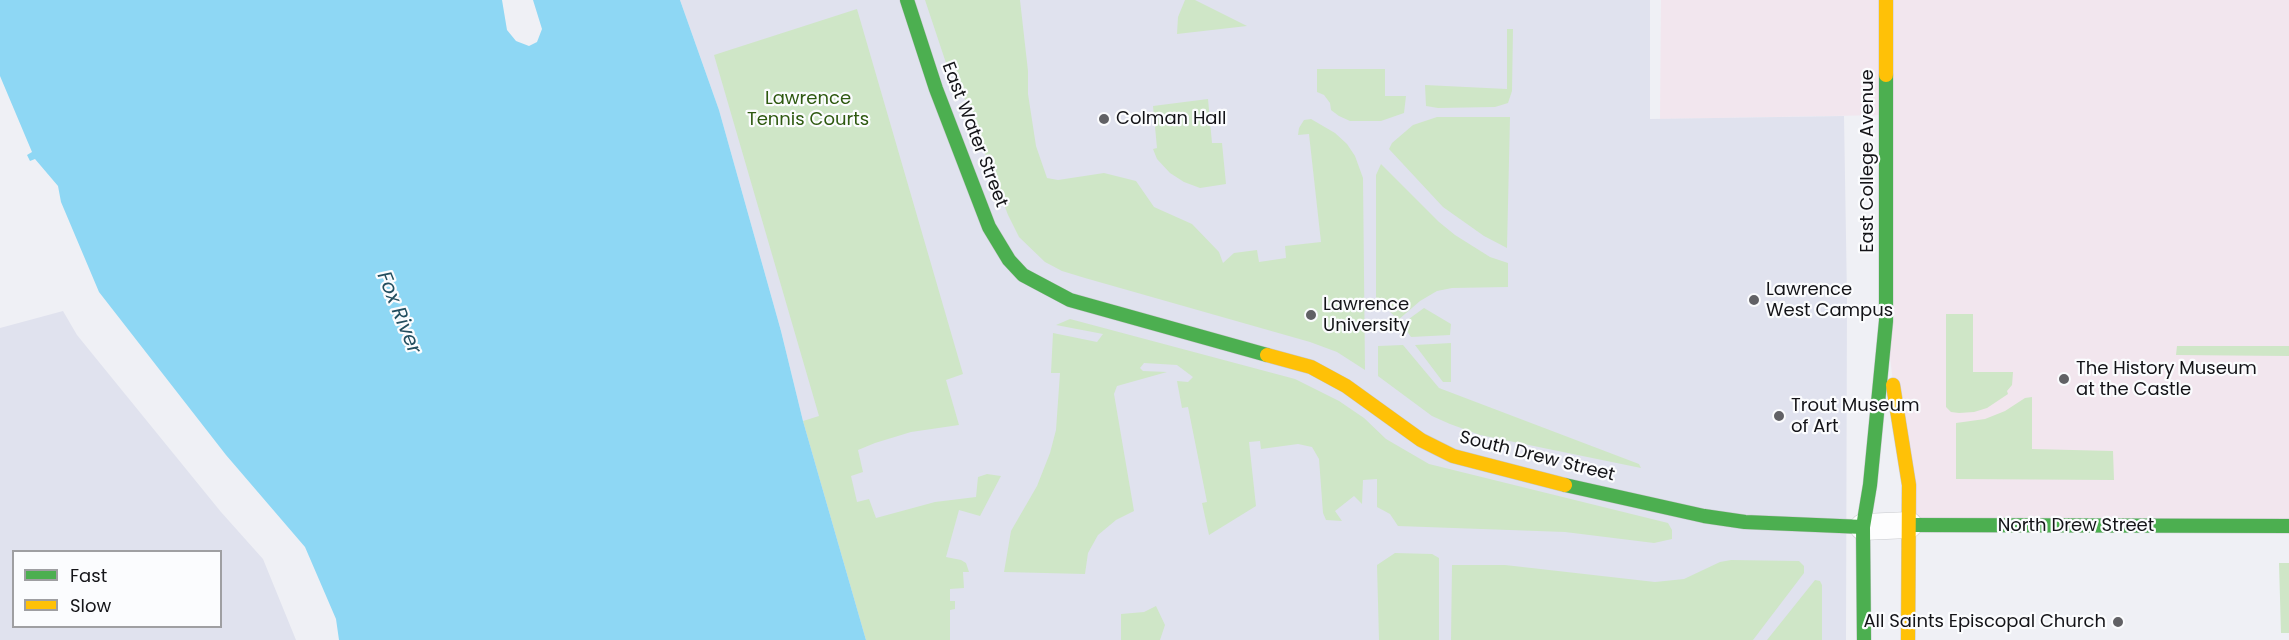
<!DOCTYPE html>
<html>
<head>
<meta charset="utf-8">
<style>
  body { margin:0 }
  #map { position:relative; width:2289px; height:640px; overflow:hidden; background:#eff0f5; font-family:Poppins,sans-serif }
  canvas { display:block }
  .legend { position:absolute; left:12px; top:550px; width:210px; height:78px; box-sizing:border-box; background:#fbfcfe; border:2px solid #9f9fa2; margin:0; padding:8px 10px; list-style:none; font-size:18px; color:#141418 }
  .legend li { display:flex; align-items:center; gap:12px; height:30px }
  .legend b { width:30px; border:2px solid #9f9fa2 }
</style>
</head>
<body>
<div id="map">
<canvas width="2289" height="640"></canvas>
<ul class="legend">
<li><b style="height:8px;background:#4caf50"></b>Fast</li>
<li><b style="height:8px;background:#ffc107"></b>Slow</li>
</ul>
</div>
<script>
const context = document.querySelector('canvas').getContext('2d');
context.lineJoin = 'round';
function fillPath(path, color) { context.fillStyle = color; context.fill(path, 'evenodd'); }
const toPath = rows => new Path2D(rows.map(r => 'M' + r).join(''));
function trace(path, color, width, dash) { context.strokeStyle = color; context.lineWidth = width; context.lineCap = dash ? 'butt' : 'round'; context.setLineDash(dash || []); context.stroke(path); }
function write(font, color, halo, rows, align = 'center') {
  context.font = font + ' Poppins,sans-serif'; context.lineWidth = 4.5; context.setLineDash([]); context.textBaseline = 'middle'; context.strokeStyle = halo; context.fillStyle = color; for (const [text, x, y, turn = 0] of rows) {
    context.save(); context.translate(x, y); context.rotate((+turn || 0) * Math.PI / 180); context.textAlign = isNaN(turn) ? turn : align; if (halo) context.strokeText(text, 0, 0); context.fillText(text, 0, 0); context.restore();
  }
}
fillPath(toPath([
  [1661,0,2289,0,2289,526,1909,525,1886,321,1886,115,1660,119]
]), '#f2e6ee');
fillPath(toPath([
  [680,0,1650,0,1650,119,1844,116,1847,298,1846,640,866,640,803,421,781,331,719,110],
  [63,311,77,335,221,512,263,559,296,640,0,640,0,328],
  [14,552,220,552,220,626,14,626]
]), '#e0e2ee');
fillPath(toPath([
  [925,0,1020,0,1028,71,1028,94,1036,146,1047,178,1058,180,1104,173,1136,181,1154,207,1192,224,1219,252,1223,263,1234,253,1257,250,1259,262,1286,258,1285,246,1321,242,1309,134,1298,135,1299,128,1304,120,1311,119,1335,133,1347,144,1355,156,1363,178,1365,370,1337,352,1310,342,1085,278,1062,271,1045,262,1019,237,1008,215,955,73,950,75],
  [1185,0,1195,0,1247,26,1177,34,1178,17],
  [857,9,963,374,946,380,959,425,911,432,875,443,858,450,863,472,851,476,857,502,869,499,876,518,935,502,976,497,978,477,987,474,1001,476,980,516,959,510,946,557,961,560,966,563,969,572,963,572,964,588,950,589,950,601,955,601,955,609,950,610,950,640,866,640,803,421,819,416,714,55],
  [1507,29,1513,29,1512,91,1508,103,1495,107,1438,108,1426,106,1425,85,1507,89],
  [1317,69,1385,69,1385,96,1406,96,1404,113,1381,121,1350,121,1339,116,1331,110,1330,103,1324,95,1317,92],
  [1208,99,1212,143,1222,143,1226,184,1200,188,1184,182,1170,173,1157,159,1153,149,1157,148,1153,106],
  [1437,117,1510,117,1507,248,1484,236,1443,207,1389,149,1392,143,1413,125],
  [1381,164,1439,222,1455,235,1490,257,1508,263,1508,287,1452,288,1437,291,1420,301,1398,320,1376,297,1376,175],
  [1424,308,1451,324,1450,335,1411,337,1402,324],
  [1946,314,1973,314,1973,372,2013,372,2012,385,2007,391,2008,394,1987,408,1974,412,1959,413,1951,412,1946,407],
  [1070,319,1295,379,1339,401,1364,418,1386,439,1429,464,1668,523,1672,530,1672,539,1654,543,1565,532,1398,526,1390,514,1377,507,1377,479,1363,480,1362,504,1354,496,1335,511,1342,521,1326,520,1323,513,1319,459,1312,447,1298,444,1261,449,1260,441,1249,442,1256,506,1209,535,1202,503,1207,502,1188,407,1182,408,1177,381,1188,382,1193,377,1177,365,1144,363,1140,368,1143,371,1167,372,1117,386,1114,394,1134,511,1116,520,1098,535,1088,553,1085,574,1004,572,1011,531,1037,486,1050,453,1056,430,1060,373,1051,373,1053,333,1097,342,1103,334,1056,325],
  [1451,343,1451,382,1443,382,1415,345],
  [1403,345,1439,388,1639,464,1641,468,1480,435,1450,424,1432,416,1378,376,1378,346],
  [2177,346,2289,346,2289,356,2176,355],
  [2032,397,2032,449,2113,451,2114,480,1956,479,1956,423,1985,419,2005,411,2025,398],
  [1395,553,1432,554,1439,558,1439,640,1379,640,1377,565],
  [1731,560,1799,561,1804,566,1804,573,1753,640,1451,640,1452,565,1505,565,1655,582,1684,579,1720,562],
  [2279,563,2289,563,2289,633,2281,633],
  [1815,580,1820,581,1822,585,1822,640,1767,640],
  [1156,606,1165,625,1160,640,1121,640,1121,614,1144,612]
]), '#cfe6c7');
fillPath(toPath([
  [0,0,502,0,507,30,516,41,529,46,537,42,542,29,533,0,680,0,719,110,781,331,803,421,866,640,339,640,336,619,305,547,226,455,99,292,61,202,58,186,35,159,30,161,27,155,32,152,0,76]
]), '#8ed7f4');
const street = toPath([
  [1863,527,1909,525]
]);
const fast = toPath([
  [907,0,936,89,989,227,1009,260,1023,275,1070,300,1267,355],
  [1565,485,1704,516,1745,522,1863,527],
  [1909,525,2289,526],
  [1864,640,1863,527,1870,485,1886,321,1886,75]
]);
const slow = toPath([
  [1886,0,1886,75],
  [1267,355,1311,367,1346,386,1421,440,1453,456,1565,485],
  [1893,385,1909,485,1908,640]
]);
trace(street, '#c8c9cd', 27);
trace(fast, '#c8c9cd', 15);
trace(slow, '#c8c9cd', 15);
trace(street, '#fdfdfe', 26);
trace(fast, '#4caf50', 14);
trace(slow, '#ffc107', 14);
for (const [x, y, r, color] of [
  [1104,119,6,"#616165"],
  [1754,300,6,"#616165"],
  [1311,315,6,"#616165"],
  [2064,379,6,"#616165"],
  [1779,416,6,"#616165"],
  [2118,622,6,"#616165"]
]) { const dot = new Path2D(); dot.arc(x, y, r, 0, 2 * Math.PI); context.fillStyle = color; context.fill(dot); trace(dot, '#fbfcfe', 2); }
write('18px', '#2e5910', '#fbfcfe', [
  ["Lawrence",808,99],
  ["Tennis Courts",808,120]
]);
write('18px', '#141418', '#fbfcfe', [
  ["Colman Hall",1116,119],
  ["Lawrence",1766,290],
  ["West Campus",1766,311],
  ["Lawrence",1323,305],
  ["University",1323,326],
  ["The History Museum",2076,369],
  ["at the Castle",2076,390],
  ["Trout Museum",1791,406],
  ["of Art",1791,427],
  ["All Saints Episcopal Church",2106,622,"right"]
], 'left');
write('18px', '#141418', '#fbfcfe', [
  ["East Water Street",974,135,69],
  ["East College Avenue",1868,161,-90],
  ["South Drew Street",1537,457,14],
  ["North Drew Street",2076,526]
]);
write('italic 20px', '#224e5f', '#fbfcfe', [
  ["Fox River",398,313,68]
]);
</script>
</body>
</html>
